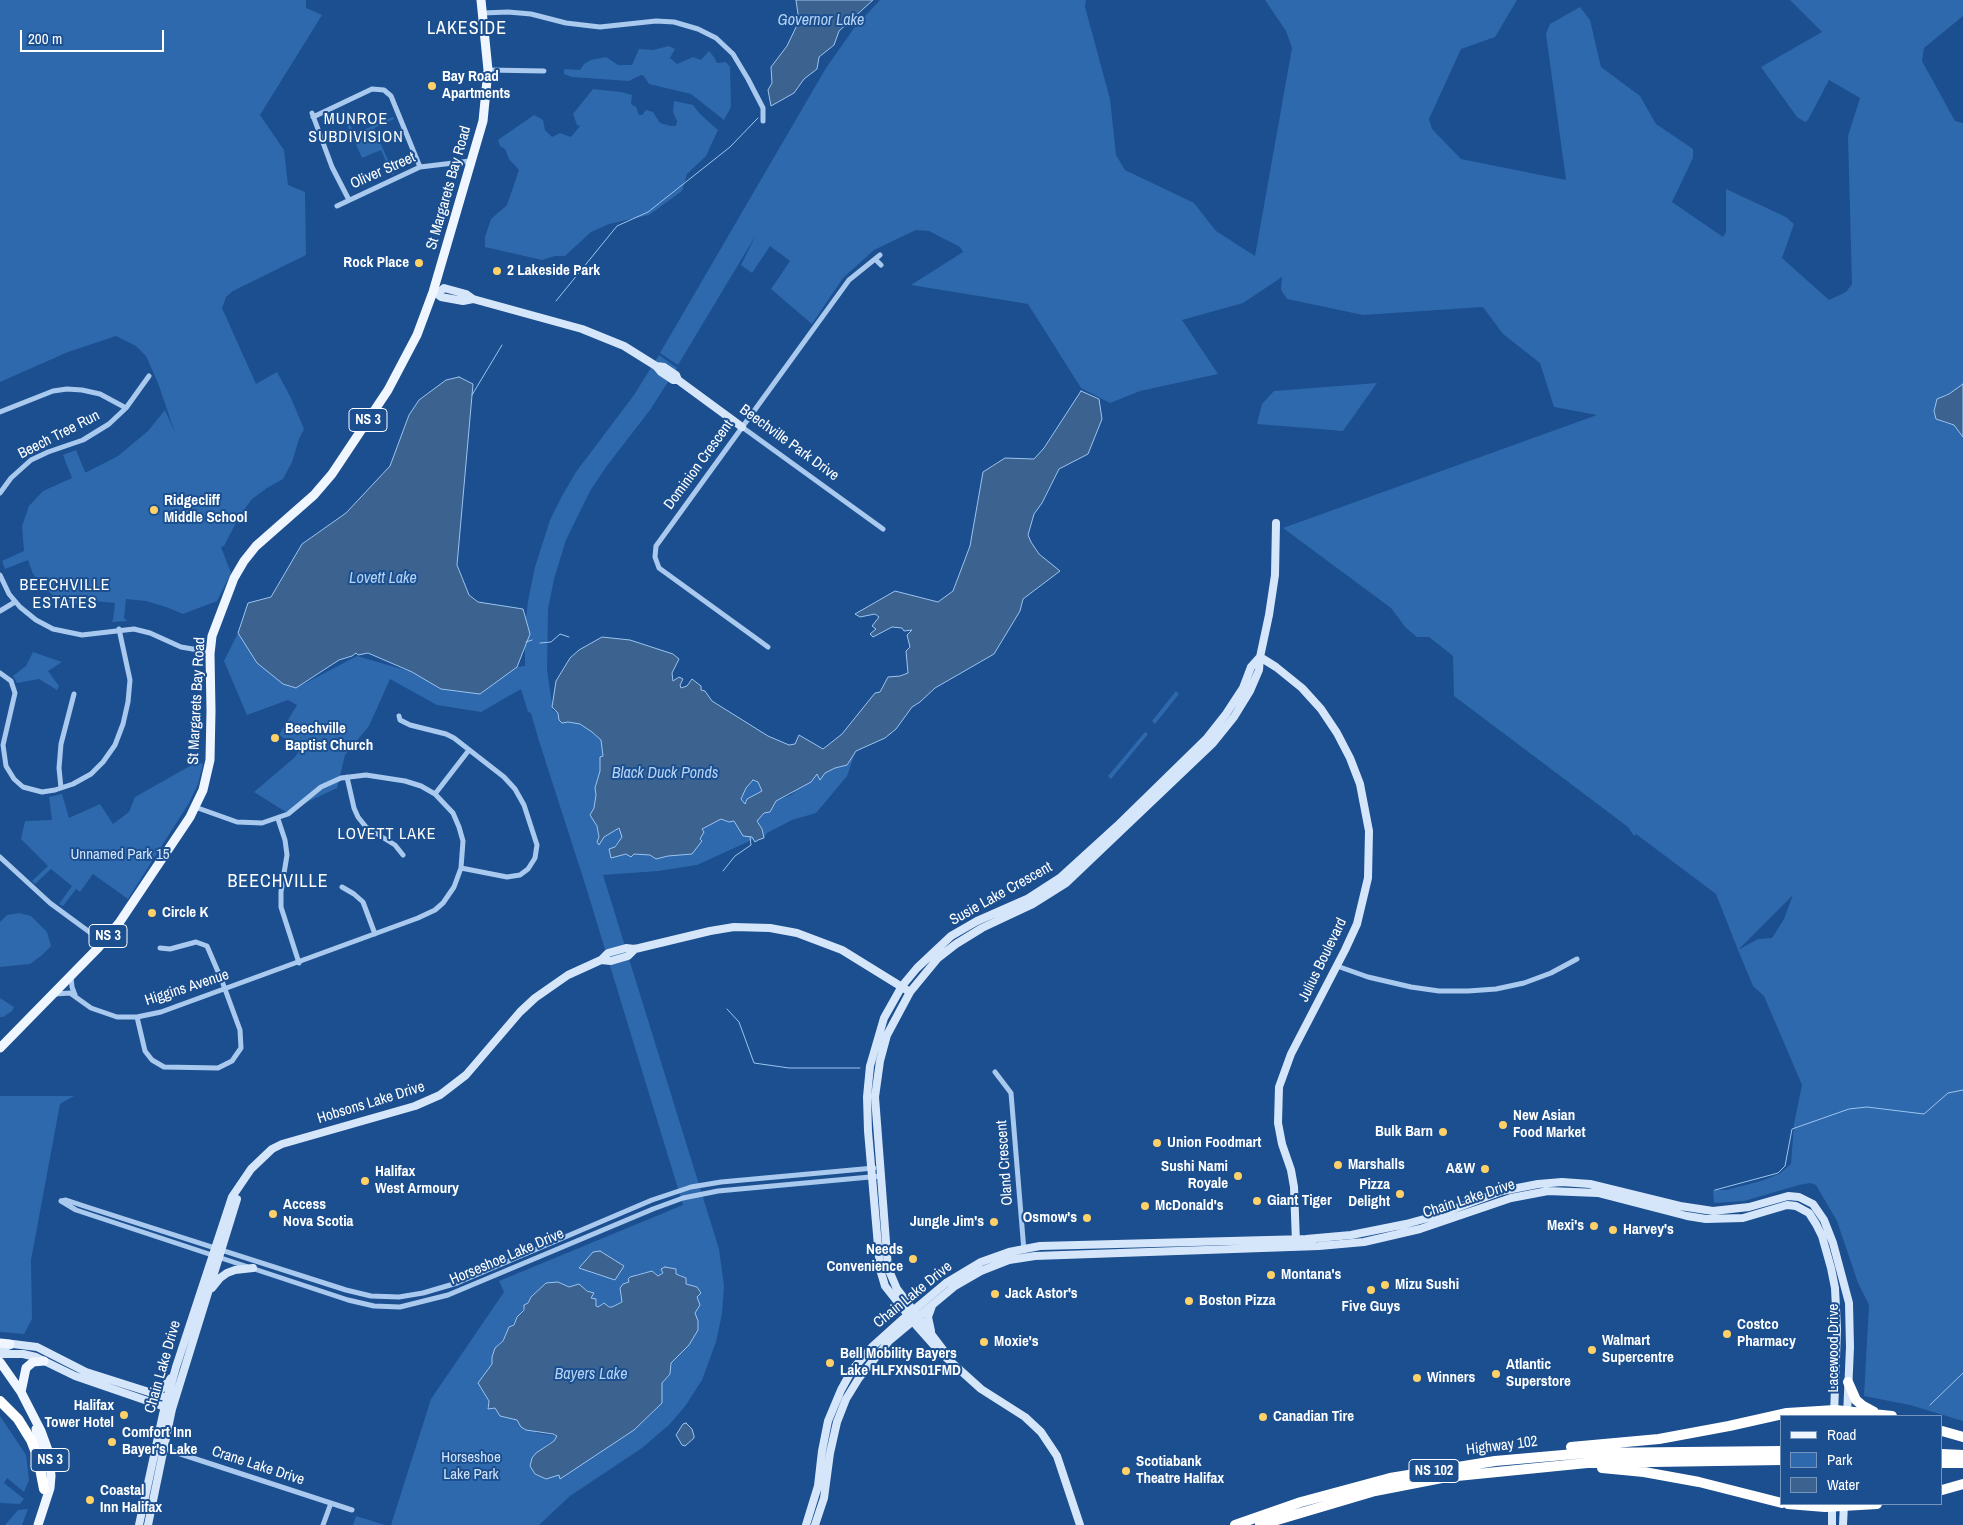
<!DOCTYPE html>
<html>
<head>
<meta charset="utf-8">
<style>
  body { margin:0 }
  #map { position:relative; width:1963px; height:1525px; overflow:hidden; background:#1b4f8f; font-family:"Archivo Narrow",sans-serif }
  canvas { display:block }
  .legend { position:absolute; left:1780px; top:1415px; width:162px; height:90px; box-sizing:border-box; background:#1b4f8f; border:1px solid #7695bc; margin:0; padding:6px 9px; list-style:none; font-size:15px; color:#fff }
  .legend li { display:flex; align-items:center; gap:10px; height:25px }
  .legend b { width:25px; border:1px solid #7695bc }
  .scale { position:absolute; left:20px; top:30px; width:144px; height:22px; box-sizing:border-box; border:2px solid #fff; border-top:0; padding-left:6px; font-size:15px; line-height:18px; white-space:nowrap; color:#fff; -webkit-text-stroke:4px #1b4f8f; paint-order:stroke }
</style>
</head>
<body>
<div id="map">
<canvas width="1963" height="1525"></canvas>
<ul class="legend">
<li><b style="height:6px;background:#f0f6ff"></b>Road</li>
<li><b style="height:14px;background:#2e69ad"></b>Park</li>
<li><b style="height:14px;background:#3c6290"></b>Water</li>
</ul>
<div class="scale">200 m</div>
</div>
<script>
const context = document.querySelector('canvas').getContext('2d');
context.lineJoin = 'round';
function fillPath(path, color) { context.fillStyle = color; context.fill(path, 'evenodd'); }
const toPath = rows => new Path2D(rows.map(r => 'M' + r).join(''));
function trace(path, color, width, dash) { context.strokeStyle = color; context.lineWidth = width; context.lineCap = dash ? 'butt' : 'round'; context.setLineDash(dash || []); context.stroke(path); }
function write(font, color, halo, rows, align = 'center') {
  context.font = font + ' "Archivo Narrow",sans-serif'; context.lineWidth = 4; context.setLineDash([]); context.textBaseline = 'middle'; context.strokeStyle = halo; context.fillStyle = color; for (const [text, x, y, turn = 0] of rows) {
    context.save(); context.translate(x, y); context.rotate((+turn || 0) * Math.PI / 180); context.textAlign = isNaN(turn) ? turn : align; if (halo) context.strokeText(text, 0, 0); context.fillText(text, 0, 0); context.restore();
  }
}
fillPath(toPath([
  [0,0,306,0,306,8,322,15,260,115,284,150,288,185,305,192,306,255,233,291,226,297,222,308,256,384,277,372,291,398,304,429,299,439,292,462,283,479,267,488,252,499,239,517,224,546,221,547,231,573,217,601,183,614,166,607,146,601,126,599,124,618,127,621,111,622,113,620,115,603,83,600,83,604,69,603,51,594,33,574,28,560,5,569,2,561,24,551,22,526,29,506,43,491,72,478,63,455,76,450,85,472,87,472,118,456,148,431,165,410,175,433,158,383,146,356,136,346,116,336,68,352,0,382],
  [880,0,1086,0,1085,7,1110,99,1116,155,1125,170,1194,203,1216,231,1255,256,1292,48,1286,31,1265,0,1517,0,1495,37,1461,49,1429,119,1432,129,1461,159,1566,180,1546,34,1550,24,1580,7,1590,20,1601,67,1640,96,1656,124,1693,149,1693,158,1672,202,1723,237,1726,232,1726,189,1786,217,1794,224,1782,258,1829,300,1846,292,1852,284,1848,136,1860,98,1829,80,1808,120,1805,122,1797,117,1761,67,1822,32,1790,0,1963,0,1963,16,1924,48,1922,61,1955,121,1963,123,1963,384,1949,394,1944,395,1934,411,1942,422,1954,425,1963,437,1963,1421,1910,1405,1864,1396,1869,1305,1858,1283,1837,1221,1816,1185,1810,1183,1799,1185,1744,1201,1714,1203,1713,1190,1726,1190,1761,1181,1779,1174,1791,1164,1794,1124,1802,1085,1764,996,1753,986,1738,950,1758,939,1772,938,1784,919,1793,895,1738,950,1716,894,1636,834,1634,836,1628,827,1454,696,1453,656,1429,637,1417,637,1406,628,1391,608,1283,528,1597,415,1554,407,1540,363,1503,334,1483,307,1363,315,1287,299,1281,290,1282,277,1243,303,1182,320,1218,374,1140,391,1110,403,1081,388,1028,304,911,285,963,252,960,247,929,231,916,230,874,250,843,278,812,324,771,289,790,261,770,246,752,273,741,265,756,235,678,365,660,353,826,68,854,28],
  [669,46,675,49,670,58,677,64,693,57,701,60,709,51,714,57,717,63,726,62,730,67,731,107,724,120,691,94,649,84,644,76,641,75,629,81,572,77,564,74,564,69,580,70,584,64,591,60,606,57,618,65,632,65,639,49,653,50],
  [593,89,621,92,632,95,631,104,636,107,639,115,642,115,646,110,653,112,660,123,671,126,676,126,677,121,673,112,674,101,693,105,700,114,718,130,706,156,687,174,682,191,649,215,609,224,591,232,565,256,555,256,542,260,485,247,485,237,491,219,507,205,519,170,509,159,505,149,500,146,498,140,534,115,543,120,545,130,552,137,560,133,571,137,580,126,577,125,573,114],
  [344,110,354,134,393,117,394,119,374,128,394,174,392,175,381,150,362,158,341,111],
  [659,355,677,368,650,410,606,467,590,491,566,540,554,579,548,609,547,670,553,711,555,711,567,722,580,724,592,732,601,740,603,756,600,758,600,771,595,788,596,795,594,808,590,815,597,826,599,837,604,837,619,828,622,837,614,847,631,857,634,854,650,855,657,859,668,856,692,854,700,839,702,829,721,819,729,822,734,821,738,827,754,839,697,865,658,871,603,875,719,1249,724,1286,722,1314,716,1342,702,1380,686,1405,670,1424,642,1448,570,1496,539,1525,391,1525,431,1399,504,1292,499,1281,683,1205,586,887,539,741,531,713,528,712,521,689,481,712,437,705,390,679,369,726,345,755,337,788,286,812,254,792,294,758,301,749,279,735,297,705,288,700,247,715,224,661,238,633,257,663,296,688,357,656,412,672,441,689,480,694,517,667,525,666,525,627,528,601,535,567,550,520,562,496,576,472,634,395],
  [661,1269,676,1269,676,1274,682,1275,686,1284,697,1287,701,1292,697,1297,700,1305,695,1313,698,1330,689,1345,671,1363,670,1373,662,1383,662,1403,634,1430,560,1478,559,1475,546,1479,536,1475,531,1464,533,1457,549,1443,556,1440,556,1436,537,1433,532,1430,526,1430,521,1427,517,1420,499,1414,495,1408,487,1408,489,1402,478,1383,492,1364,492,1357,496,1348,502,1341,531,1297,546,1283,558,1282,569,1287,577,1284,591,1292,591,1298,596,1306,598,1307,602,1303,612,1307,622,1301,621,1294,623,1284,629,1282,637,1274,648,1272,655,1273,658,1276,663,1272],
  [1377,383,1343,431,1257,424,1262,404,1274,391],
  [33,652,62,662,48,671,59,686,57,690,39,679,17,683,13,676,26,666],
  [1176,691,1179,694,1155,724,1152,721],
  [1145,732,1148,734,1111,779,1108,776],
  [855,753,847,776,816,813,792,820,767,833,764,838,762,829,757,820,764,813,770,812,776,801,791,795,817,773,820,779,825,773,835,768,847,765],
  [197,762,203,764,198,784,189,803,128,899,93,874,80,892,76,889,63,906,59,904,72,886,51,869,35,884,32,881,48,866,21,839,25,821,52,820,49,797,62,794,69,818,100,804,113,824,129,812,135,797],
  [753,780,758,781,762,791,747,799,746,804,741,799,746,788],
  [19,913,31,916,47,932,51,946,41,956,30,964,0,967,0,922,7,915],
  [0,998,14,1007,12,1011,3,1017,0,1017],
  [0,1096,74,1096,60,1104,31,1260,32,1319,24,1334,0,1332],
  [0,1416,26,1455,29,1480,24,1492,7,1478,4,1483,24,1499,20,1504,0,1503],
  [28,1509,22,1525,5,1525,18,1510],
  [356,1516,385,1525,353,1525]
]), '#2e69ad');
const water = toPath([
  [796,0,873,0,839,31,834,45,819,57,817,69,804,79,794,93,771,106,768,90,772,83,771,67,787,46,799,21,796,0],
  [459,377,473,384,457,565,469,595,478,602,523,609,530,634,517,667,480,694,441,689,412,672,368,653,358,655,356,653,352,656,339,660,296,688,283,684,257,663,238,633,248,603,271,597,302,544,346,513,390,466,409,415,419,400,446,380,459,377],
  [1963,384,1963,437,1954,425,1936,419,1934,411,1937,399,1949,394,1963,384],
  [1081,391,1099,399,1102,419,1088,454,1059,469,1042,503,1034,514,1028,535,1031,542,1039,554,1060,571,1023,599,1020,611,994,654,935,688,920,702,912,707,896,729,885,738,856,751,847,765,835,768,825,773,820,780,817,774,811,782,776,801,770,812,764,813,757,821,762,829,764,838,758,840,755,842,752,837,743,836,734,821,729,822,721,819,702,829,704,832,700,839,702,841,692,854,668,856,656,859,650,855,634,854,631,857,626,854,611,858,609,849,615,847,622,837,619,828,604,837,599,845,597,842,599,837,597,826,590,815,594,808,596,795,595,788,600,771,600,757,603,756,601,740,592,732,580,724,568,722,562,723,559,720,558,713,552,707,556,681,570,658,579,650,602,637,630,640,673,654,679,659,672,673,673,681,679,677,683,679,680,685,681,688,687,686,692,679,701,686,701,690,705,691,712,701,768,736,789,745,795,744,799,735,823,749,842,734,875,693,880,692,888,677,900,676,908,673,906,651,910,647,907,635,912,630,904,631,902,628,892,627,873,637,870,634,876,629,872,626,879,617,875,614,860,617,855,614,895,591,938,602,953,591,970,546,983,472,1005,458,1034,459,1044,448,1081,391],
  [753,780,758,782,762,791,747,799,745,804,741,799,746,788,753,780],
  [600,1251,624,1266,615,1280,579,1268,593,1252,600,1251],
  [665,1267,676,1269,676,1274,686,1278,686,1284,697,1287,701,1293,697,1297,700,1305,695,1313,698,1321,698,1330,689,1345,671,1363,670,1374,662,1383,662,1403,634,1430,560,1479,559,1475,546,1479,535,1474,530,1466,532,1458,536,1453,554,1441,557,1436,553,1434,526,1430,521,1427,517,1420,500,1416,495,1408,488,1409,489,1401,478,1383,492,1364,492,1357,495,1348,503,1341,509,1327,514,1325,517,1317,524,1310,524,1305,528,1303,531,1297,546,1283,558,1282,569,1287,579,1284,587,1291,594,1293,591,1298,596,1299,596,1306,598,1307,604,1303,609,1307,612,1307,622,1302,620,1288,623,1284,629,1282,628,1279,630,1277,652,1271,658,1276,663,1273,661,1269,665,1267],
  [686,1423,692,1429,694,1436,694,1438,685,1446,682,1445,676,1435,683,1424,686,1423]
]);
fillPath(water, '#3c6290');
trace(water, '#9cc4f0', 1);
trace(toPath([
  [556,301,617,226,648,212,730,147,758,118],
  [472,395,502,345],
  [526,642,532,640],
  [540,643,551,642,560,634,569,637],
  [723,871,735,856,751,845,750,837],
  [727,1009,739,1022,754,1063,789,1068,860,1068],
  [1715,1190,1778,1173,1785,1166,1792,1129,1849,1109,1867,1107,1924,1114,1948,1093,1963,1090],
  [1930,1405,1963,1373]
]), '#9cc4f0', 1);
trace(toPath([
  [483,13,508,12,531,14,566,23,600,27,656,21,674,22,698,29,716,38,733,54,748,79,763,108,763,121],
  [488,70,544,71],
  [312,113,332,167,349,200],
  [313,117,372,89,384,90,391,96,420,167],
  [337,206,420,167,470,161],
  [875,259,881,265],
  [0,412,53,391,67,389,82,390,100,394,126,408],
  [742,427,883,529],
  [0,493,11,478,31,460,48,452,83,440,109,424,126,408,149,376],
  [0,575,9,594,20,607,36,620,53,629,82,635,134,629,150,633,181,647,210,652],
  [0,611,15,602],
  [768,647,659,568,655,557,656,546,849,280,880,255],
  [0,673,11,681,15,693,3,745,6,766,14,779,23,787,42,792,55,790,73,784,91,774,103,762,115,745,123,724,128,702,130,680,119,629],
  [399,716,400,720,410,725,446,734,454,738,504,777,515,789,524,805,537,845,535,858,528,869,520,875,507,877,461,868],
  [347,777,354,808,358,817,366,827,395,845,403,855],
  [61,788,59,768,61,744,74,694],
  [435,794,469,750],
  [278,819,285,840,287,855,281,892,281,907,299,963],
  [0,857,50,903,103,942],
  [342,887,354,894,363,902,375,934],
  [1337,966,1368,977,1411,987,1439,991,1468,991,1496,989,1524,983,1551,973,1577,959],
  [71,977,72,987,75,995],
  [55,994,70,993,91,1008,117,1017,137,1017,161,1012,418,918,435,910,443,903,454,887,461,868,463,841,459,827,453,813,435,794,421,786,405,781,366,775,341,778,321,787,288,814,262,823,237,822,195,807],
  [137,1017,145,1051,152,1060,164,1067,218,1068,232,1061,241,1048,240,1030,222,981,207,946,196,942,170,949,160,948],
  [995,1072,1011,1093,1024,1251],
  [61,1201,76,1210,348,1300,374,1306,400,1307,448,1295,653,1209,683,1198,718,1191,881,1176],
  [61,1201,66,1200,87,1207,346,1290,371,1296,399,1297,423,1293,457,1283,652,1200,691,1187,721,1182,874,1168],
  [156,1446,352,1510],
  [323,1525,331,1503]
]), '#a9c9ee', 5);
trace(toPath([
  [435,292,441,297,463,301,473,299],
  [438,293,444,288,466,294,473,299,582,329,624,346,656,366,664,367,676,375,678,380,742,427],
  [656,366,661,372,673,380,678,380],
  [1260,657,1276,667,1302,688,1321,709,1337,733,1350,758,1360,784,1369,831,1368,878,1357,924,1345,950,1291,1054,1279,1087,1278,1123,1282,1144,1291,1170,1294,1187,1296,1243],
  [601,960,611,961,628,956,635,949],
  [212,1288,220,1278,227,1273,235,1270,253,1268],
  [931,1331,928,1317,932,1306],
  [0,1349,13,1344,37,1347,86,1372,171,1399],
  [0,1354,23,1354,36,1357,75,1376,168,1408],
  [947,1355,897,1289,888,1268,875,1097,880,1061,887,1035,910,992,938,958,956,944,982,928,1031,905,1066,883,1213,743,1234,717,1250,691,1259,670,1260,657,1269,615,1275,575,1276,523],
  [151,1392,163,1388,171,1378],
  [139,1525,163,1414,176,1367,232,1197,251,1169,272,1149,282,1144,415,1106,440,1095,466,1075,520,1012,535,998,568,975,601,960,608,953,626,948,635,949,710,931,734,927,770,928,797,933,842,950,910,992],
  [148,1525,172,1409,237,1199],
  [806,1525,818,1486,822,1451,828,1421,841,1390,852,1370,873,1346,903,1319,946,1283,981,1262,1009,1252,1040,1246,1306,1239,1351,1235,1406,1224,1435,1216,1502,1191,1538,1184,1562,1182,1590,1184,1680,1206,1713,1211,1749,1207,1788,1196,1799,1197,1813,1204,1824,1220,1833,1243,1849,1303,1850,1347,1847,1416],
  [815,1525,824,1498,830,1453,837,1422,846,1399,859,1378,889,1341,955,1286,981,1271,1009,1260,1035,1256,1319,1246,1364,1242,1420,1229,1511,1198,1548,1191,1598,1193,1687,1216,1706,1219,1743,1218,1787,1205,1796,1206,1809,1213,1816,1224,1822,1236,1831,1268,1835,1288,1837,1329,1834,1416],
  [1080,1525,1057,1456,1041,1432,1025,1417,981,1389,940,1352,916,1325,885,1286,880,1269,868,1131,867,1097,870,1066,884,1018,902,986,917,968,951,936,977,921,1027,899,1061,877,1117,826,1207,738,1226,714,1243,688,1251,667,1260,657],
  [1832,1525,1832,1504],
  [1843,1525,1844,1504]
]), '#d6e6fa', 8);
trace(toPath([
  [0,1048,98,948,119,923,190,817,203,790,210,760,211,711,210,654,212,636,234,578,244,561,256,546,314,495,332,474,388,390,417,335,433,292,483,121,488,70,481,0],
  [0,1343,10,1344],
  [0,1362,21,1392,41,1431,49,1453,51,1476,50,1488,38,1525],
  [21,1392,26,1368,33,1362,44,1361],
  [36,1429,42,1460]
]), '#f0f6ff', 9);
trace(toPath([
  [1848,1382,1856,1400,1863,1406,1874,1412],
  [0,1401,18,1419,31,1440,38,1458,44,1489],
  [1942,1431,1963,1437],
  [1571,1447,1659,1439,1729,1426,1787,1413,1835,1410,1892,1416],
  [1942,1454,1963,1455],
  [1942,1463,1963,1463],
  [1602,1468,1644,1472,1699,1482,1782,1503],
  [1942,1490,1963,1484],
  [1788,1504,1825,1507,1877,1504],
  [1235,1525,1301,1502,1390,1478,1495,1461,1586,1453,1782,1451],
  [1260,1525,1375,1491,1447,1477,1587,1463,1782,1460]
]), '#fff', 10);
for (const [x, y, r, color] of [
  [432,86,5,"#ffd166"],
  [419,263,5,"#ffd166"],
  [497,271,5,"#ffd166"],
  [154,510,5,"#ffd166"],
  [275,738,5,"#ffd166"],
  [152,913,5,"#ffd166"],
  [1503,1125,5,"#ffd166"],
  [1443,1132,5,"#ffd166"],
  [1157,1143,5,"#ffd166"],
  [1338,1165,5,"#ffd166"],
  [1485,1169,5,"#ffd166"],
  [1238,1176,5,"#ffd166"],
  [365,1181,5,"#ffd166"],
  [1400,1194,5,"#ffd166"],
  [1257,1201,5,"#ffd166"],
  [1145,1206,5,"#ffd166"],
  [273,1214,5,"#ffd166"],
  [1087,1218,5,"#ffd166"],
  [994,1222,5,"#ffd166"],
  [1594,1226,5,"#ffd166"],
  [1613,1230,5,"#ffd166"],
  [913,1259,5,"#ffd166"],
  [1271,1275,5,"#ffd166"],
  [1385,1285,5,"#ffd166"],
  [1371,1290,5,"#ffd166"],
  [995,1294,5,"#ffd166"],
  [1189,1301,5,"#ffd166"],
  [1727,1334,5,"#ffd166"],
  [984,1342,5,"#ffd166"],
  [1592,1350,5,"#ffd166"],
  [830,1363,5,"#ffd166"],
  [1496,1374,5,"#ffd166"],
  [1417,1378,5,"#ffd166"],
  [124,1415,5,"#ffd166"],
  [1263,1417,5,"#ffd166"],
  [112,1442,5,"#ffd166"],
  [1126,1471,5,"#ffd166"],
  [90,1500,5,"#ffd166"]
]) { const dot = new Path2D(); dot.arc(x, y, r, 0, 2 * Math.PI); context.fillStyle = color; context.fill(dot); trace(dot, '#1b4f8f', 2); }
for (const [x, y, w] of [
  [368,420,38],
  [108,936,38],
  [50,1460,38],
  [1434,1471,50]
]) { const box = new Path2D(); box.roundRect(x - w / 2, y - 11.5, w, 23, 4); context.fillStyle = '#1b4f8f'; context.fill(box); trace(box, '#fff', 1); }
write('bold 14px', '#fff', null, [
  ["NS 3",368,420],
  ["NS 3",108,936],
  ["NS 3",50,1460],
  ["NS 102",1434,1471]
]);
write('bold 15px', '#fff', '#1b4f8f', [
  ["Bay Road",442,77],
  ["Apartments",442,94],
  ["Rock Place",409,263,"right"],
  ["2 Lakeside Park",507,271],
  ["Ridgecliff",164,501],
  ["Middle School",164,518],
  ["Beechville",285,729],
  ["Baptist Church",285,746],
  ["Circle K",162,913],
  ["New Asian",1513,1116],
  ["Food Market",1513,1133],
  ["Bulk Barn",1433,1132,"right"],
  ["Union Foodmart",1167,1143],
  ["Marshalls",1348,1165],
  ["Sushi Nami",1228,1167,"right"],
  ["Royale",1228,1184,"right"],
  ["A&W",1475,1169,"right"],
  ["Halifax",375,1172],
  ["West Armoury",375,1189],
  ["Pizza",1390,1185,"right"],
  ["Delight",1390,1202,"right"],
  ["Giant Tiger",1267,1201],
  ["Access",283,1205],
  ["Nova Scotia",283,1222],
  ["McDonald's",1155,1206],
  ["Osmow's",1077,1218,"right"],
  ["Jungle Jim's",984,1222,"right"],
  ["Mexi's",1584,1226,"right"],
  ["Harvey's",1623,1230],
  ["Needs",903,1250,"right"],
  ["Convenience",903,1267,"right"],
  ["Montana's",1281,1275],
  ["Mizu Sushi",1395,1285],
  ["Jack Astor's",1005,1294],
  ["Boston Pizza",1199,1301],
  ["Five Guys",1371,1307,"center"],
  ["Costco",1737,1325],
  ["Pharmacy",1737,1342],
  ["Walmart",1602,1341],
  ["Supercentre",1602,1358],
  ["Moxie's",994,1342],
  ["Bell Mobility Bayers",840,1354],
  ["Lake HLFXNS01FMD",840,1371],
  ["Atlantic",1506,1365],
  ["Superstore",1506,1382],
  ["Winners",1427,1378],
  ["Halifax",114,1406,"right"],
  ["Tower Hotel",114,1423,"right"],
  ["Canadian Tire",1273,1417],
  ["Comfort Inn",122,1433],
  ["Bayer's Lake",122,1450],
  ["Scotiabank",1136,1462],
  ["Theatre Halifax",1136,1479],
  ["Coastal",100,1491],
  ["Inn Halifax",100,1508]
], 'left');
write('15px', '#fff', '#1b4f8f', [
  ["Oliver Street",383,171,-24],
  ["St Margarets Bay Road",449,188,-74],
  ["Beech Tree Run",59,435,-27],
  ["Beechville Park Drive",789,443,36],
  ["Dominion Crescent",699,465,-54],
  ["St Margarets Bay Road",197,701,-87],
  ["Susie Lake Crescent",1001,894,-29],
  ["Julius Boulevard",1323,960,-64],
  ["Higgins Avenue",187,988,-18],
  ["Hobsons Lake Drive",371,1103,-17],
  ["Oland Crescent",1005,1163,-94],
  ["Chain Lake Drive",1469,1199,-18],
  ["Horseshoe Lake Drive",507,1257,-23],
  ["Chain Lake Drive",913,1295,-39],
  ["Lacewood Drive",1834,1348,-90],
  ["Chain Lake Drive",163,1367,-74],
  ["Highway 102",1502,1446,-7],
  ["Crane Lake Drive",258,1466,18]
]);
write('15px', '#cfe3fa', '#1b4f8f', [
  ["Unnamed Park 15",120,855],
  ["Horseshoe",471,1458],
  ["Lake Park",471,1475]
]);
write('italic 16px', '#b5d3f5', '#1b4f8f', [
  ["Governor Lake",821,21],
  ["Lovett Lake",383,579],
  ["Black Duck Ponds",665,774],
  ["Bayers Lake",591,1375]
]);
context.letterSpacing = '1px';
write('16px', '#fff', '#1b4f8f', [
  ["MUNROE",356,120],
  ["SUBDIVISION",356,138],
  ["BEECHVILLE",65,586],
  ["ESTATES",65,604],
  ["LOVETT LAKE",387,835]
]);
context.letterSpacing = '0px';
context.letterSpacing = '1px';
write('18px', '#fff', '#1b4f8f', [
  ["LAKESIDE",467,29],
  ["BEECHVILLE",278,882]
]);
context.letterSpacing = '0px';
</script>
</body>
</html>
